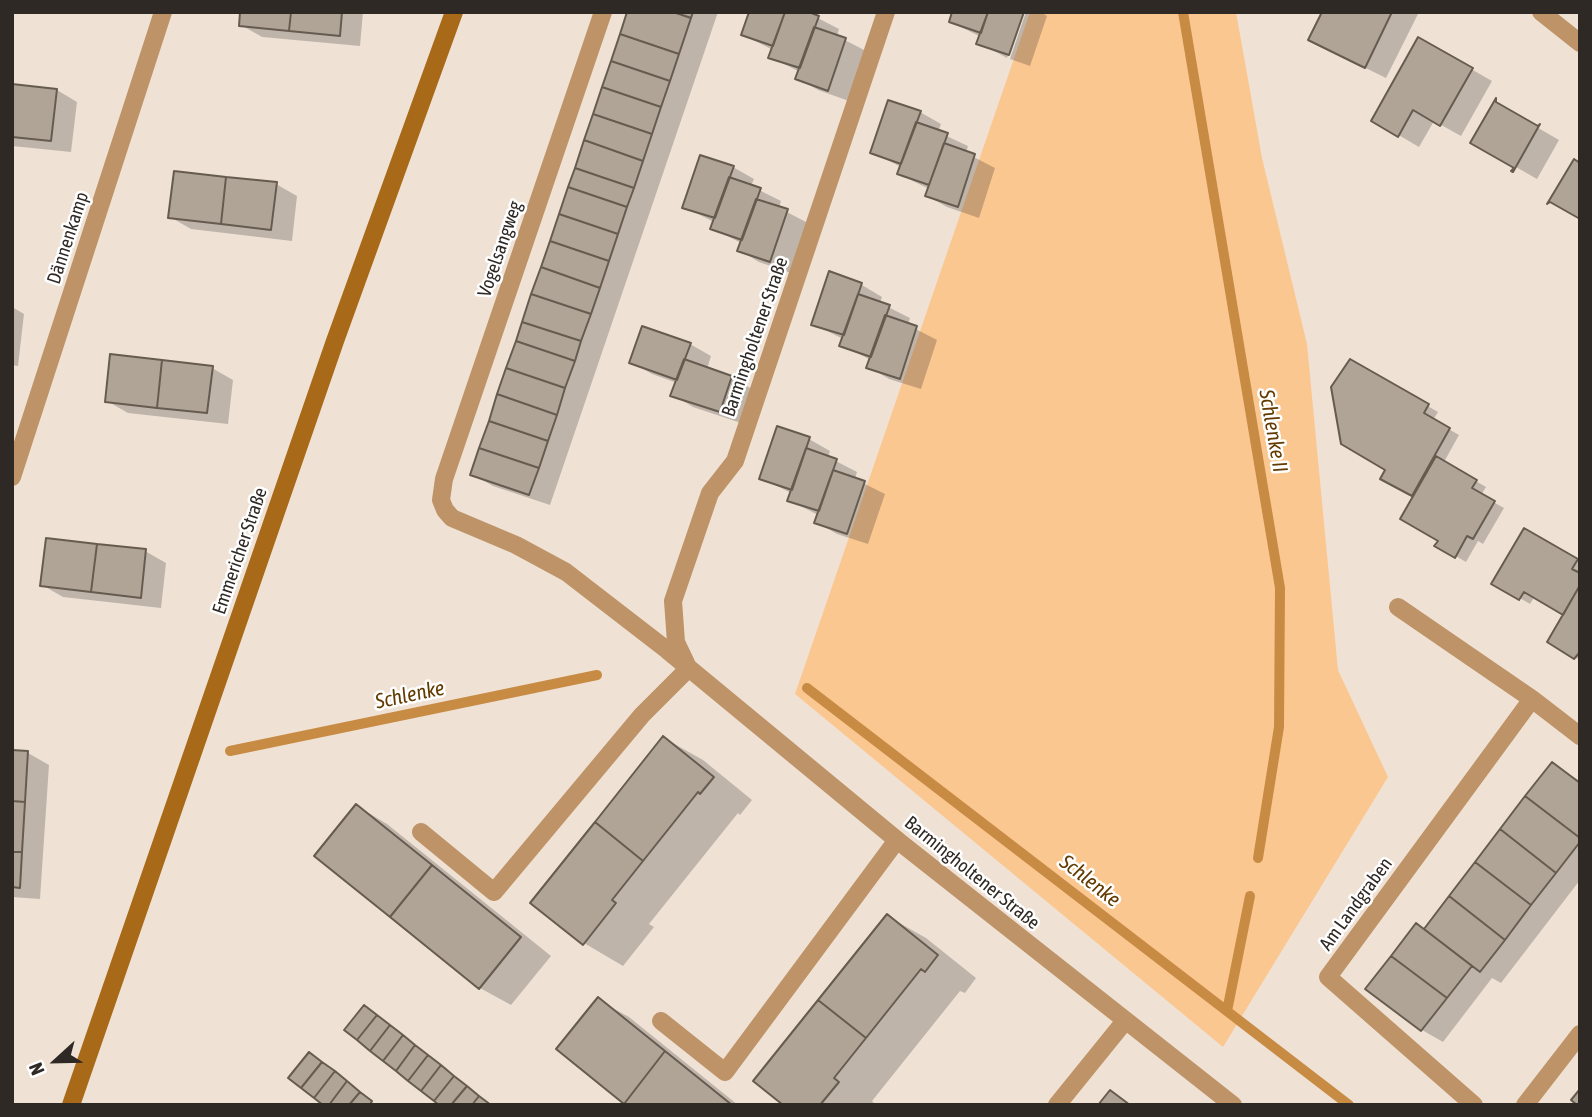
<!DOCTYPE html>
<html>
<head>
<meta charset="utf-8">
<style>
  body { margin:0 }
  #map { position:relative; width:1592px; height:1117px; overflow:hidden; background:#efe2d5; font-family:"Asap Condensed",sans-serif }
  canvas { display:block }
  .frame { position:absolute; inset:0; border:14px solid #2e2924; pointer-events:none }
  .north { position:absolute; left:21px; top:1026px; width:70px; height:70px; -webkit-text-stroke:5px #fff; paint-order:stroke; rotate:248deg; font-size:19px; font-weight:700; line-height:28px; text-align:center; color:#2e2924 }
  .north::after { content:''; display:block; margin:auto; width:24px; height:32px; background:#2e2924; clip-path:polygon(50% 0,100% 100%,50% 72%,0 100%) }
</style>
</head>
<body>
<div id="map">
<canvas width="1592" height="1117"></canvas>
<div class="frame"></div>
<div class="north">N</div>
</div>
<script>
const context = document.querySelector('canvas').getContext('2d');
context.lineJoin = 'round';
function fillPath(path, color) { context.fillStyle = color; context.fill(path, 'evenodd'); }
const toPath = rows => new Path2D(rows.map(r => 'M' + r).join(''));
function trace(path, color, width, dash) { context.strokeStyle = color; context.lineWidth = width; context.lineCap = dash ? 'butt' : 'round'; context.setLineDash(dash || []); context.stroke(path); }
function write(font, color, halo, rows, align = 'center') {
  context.font = font + ' "Asap Condensed",sans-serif'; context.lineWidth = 5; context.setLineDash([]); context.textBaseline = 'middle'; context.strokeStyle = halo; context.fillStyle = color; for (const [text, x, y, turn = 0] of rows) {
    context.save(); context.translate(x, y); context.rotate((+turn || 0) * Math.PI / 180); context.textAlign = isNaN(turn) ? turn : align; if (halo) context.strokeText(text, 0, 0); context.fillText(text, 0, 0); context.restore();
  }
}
fillPath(toPath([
  [1030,12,1236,12,1262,158,1307,344,1338,670,1388,777,1223,1047,795,694]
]), '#fbc791');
fillPath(toPath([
  [242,12,363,12,360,46,262,37,241,25],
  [629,12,718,12,550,505,493,486,472,474],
  [751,12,810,12,810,14,839,29,837,36,866,51,849,101,818,90,797,78,800,72,770,57,773,50,743,35],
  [946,12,1022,12,1007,58,979,43,981,37,951,22,953,15],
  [1026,12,1041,12,1047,16,1030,66,1010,59],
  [1324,12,1414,12,1418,14,1386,78,1331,51],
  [1419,39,1492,81,1461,136,1434,121,1419,147,1373,120],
  [12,86,57,90,77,102,71,152,12,146],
  [1495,103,1559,140,1537,179,1472,142],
  [920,112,941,124,938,132,968,146,966,153,995,168,979,218,947,207,927,196,929,189,899,174,901,167,872,152],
  [733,167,754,179,751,186,781,201,779,208,808,223,791,273,759,262,739,250,741,243,712,228,714,222,684,207],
  [276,184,297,196,292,241,191,229,170,217],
  [830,273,862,285,882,297,880,303,910,318,908,325,937,340,921,389,889,379,869,367,871,360,841,345,843,339,813,324],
  [12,307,24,314,18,366,12,365],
  [690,344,711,356,707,369,731,377,752,389,741,423,693,407,673,395,677,383,652,374,631,362],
  [1350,361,1438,412,1433,420,1459,435,1444,462,1486,487,1481,495,1504,508,1483,544,1478,541,1466,562,1437,545,1440,540,1415,496,1383,478,1388,469],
  [212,368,233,380,228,424,128,413,107,401],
  [809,439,830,451,828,457,857,472,855,479,885,494,868,544,837,534,816,522,818,515,789,500,791,493,761,478],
  [1524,530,1580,562,1580,660,1549,642,1565,614,1535,596,1530,604,1494,583],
  [145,551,166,563,161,608,63,597,42,585],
  [664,738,703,760,752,800,740,815,738,813,649,924,654,927,623,966,584,943],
  [12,752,28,753,49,765,40,899,12,897],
  [1552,764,1580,781,1580,880,1501,983,1492,978,1443,1042,1422,1030,1368,988,1425,930],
  [357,806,387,824,551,956,511,1005,480,988,317,856],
  [887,916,926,938,976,978,965,993,960,991,872,1101,876,1105,786,1105],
  [598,1000,629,1017,738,1105,628,1105,558,1049],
  [365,1007,374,1013,491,1105,442,1105]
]), '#0003');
trace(toPath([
  [1183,12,1280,588,1279,727,1258,858],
  [807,688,1349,1105],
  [230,751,597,675],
  [1227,1011,1250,896]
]), '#c88b44', 10);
const building = toPath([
  [240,12,291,12,289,31,239,26,240,12],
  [291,12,342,12,340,36,289,31,291,12],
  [627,12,673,12,691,18,679,54,620,34,627,12],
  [673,12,693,12,691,18,673,12],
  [749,12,785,12,773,46,741,35,749,12],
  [785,12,809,12,819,16,800,68,768,58,785,12],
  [952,12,988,12,981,33,949,22,952,12],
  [988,12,1024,12,1009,55,976,44,988,12],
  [1322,12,1392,12,1365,68,1308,40,1322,12],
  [814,27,846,38,828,91,795,79,814,27],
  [620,34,679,54,670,81,611,61,620,34],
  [1418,37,1473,68,1440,126,1413,110,1398,137,1371,121,1418,37],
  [611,61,670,81,661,107,602,87,611,61],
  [12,84,57,89,51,141,12,137,12,84],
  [602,87,661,107,652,134,593,114,602,87],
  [1496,98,1496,102,1538,126,1540,124,1513,172,1511,171,1514,168,1470,143,1496,98],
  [888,100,921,111,901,164,870,153,888,100],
  [593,114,652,134,643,161,584,140,593,114],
  [916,122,948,133,929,185,897,174,916,122],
  [584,140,643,161,634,188,575,168,584,140],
  [944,143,975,154,958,207,925,196,944,143],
  [700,155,734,166,715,218,682,208,700,155],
  [1574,159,1580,163,1580,219,1550,202,1547,204,1574,159],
  [575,168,634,188,627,207,568,187,575,168],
  [174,171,226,177,221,224,168,218,174,171],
  [226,177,277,182,271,230,221,224,226,177],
  [729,177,761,188,742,240,710,229,729,177],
  [568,187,627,207,618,234,559,214,568,187],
  [756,199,788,209,770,262,737,251,756,199],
  [559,214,618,234,609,261,550,241,559,214],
  [550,241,609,261,600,288,541,267,550,241],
  [541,267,600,288,591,314,531,294,541,267],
  [829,271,862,283,844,335,811,325,829,271],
  [531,294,591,314,581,341,522,322,531,294],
  [858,294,890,305,871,357,839,346,858,294],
  [885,315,917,326,900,379,866,368,885,315],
  [522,322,581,341,575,361,516,341,522,322],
  [642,326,691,343,677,380,629,363,642,326],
  [516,341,575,361,565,388,506,368,516,341],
  [110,354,162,360,157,408,105,402,110,354],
  [684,359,732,376,720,412,670,396,684,359],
  [1350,359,1429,404,1424,413,1450,428,1412,496,1380,479,1385,470,1341,444,1331,387,1350,359],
  [162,360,213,366,207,413,157,408,162,360],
  [506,368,565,388,557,415,497,394,506,368],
  [497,394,557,415,548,441,489,421,497,394],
  [489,421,548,441,539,468,479,448,489,421],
  [777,426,810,437,792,490,759,479,777,426],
  [479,448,539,468,529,495,470,475,479,448],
  [806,448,837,459,819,511,787,501,806,448],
  [1436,456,1477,480,1472,488,1495,501,1473,539,1467,536,1455,558,1434,546,1438,541,1400,519,1436,456],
  [833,470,865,481,847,534,814,523,833,470],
  [1524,528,1578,559,1572,569,1580,573,1580,585,1563,615,1524,592,1519,600,1491,584,1524,528],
  [46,538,97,544,91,592,40,586,46,538],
  [97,544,146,549,141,598,91,592,97,544],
  [1579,587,1580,652,1574,659,1547,642,1579,587],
  [663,736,714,777,700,794,698,792,643,861,595,822,663,736],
  [12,750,28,751,25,802,12,801,12,750],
  [1552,762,1580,783,1580,838,1525,796,1552,762],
  [1525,796,1580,838,1580,842,1556,873,1500,829,1525,796],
  [12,801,25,802,22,852,12,852,12,801],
  [356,804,432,865,390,917,314,856,356,804],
  [595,822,643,861,612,900,616,903,583,945,530,903,595,822],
  [1500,829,1556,873,1531,905,1475,862,1500,829],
  [12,852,22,852,20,888,12,887,12,852],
  [1475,862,1531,905,1505,940,1449,896,1475,862],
  [432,865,521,937,479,989,390,917,432,865],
  [1449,896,1505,940,1480,972,1424,929,1449,896],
  [887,914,938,955,925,972,921,969,866,1038,818,1000,887,914],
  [1416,923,1472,966,1447,998,1391,956,1416,923],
  [1391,956,1447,998,1421,1031,1365,989,1391,956],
  [598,997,665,1051,624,1104,556,1049,598,997],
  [818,1000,866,1038,834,1078,839,1082,820,1105,783,1105,753,1081,818,1000],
  [364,1005,377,1015,357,1040,344,1030,364,1005],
  [377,1015,390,1025,370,1051,357,1040,377,1015],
  [390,1025,403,1035,383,1061,370,1051,390,1025],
  [403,1035,415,1045,396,1071,383,1061,403,1035],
  [415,1045,428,1055,408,1081,396,1071,415,1045],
  [665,1051,732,1105,624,1104,665,1051],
  [309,1052,322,1062,301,1088,288,1078,309,1052],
  [428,1055,441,1065,421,1091,408,1081,428,1055],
  [322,1062,335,1071,314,1098,301,1088,322,1062],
  [441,1065,454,1076,434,1101,421,1091,441,1065],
  [335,1071,347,1081,329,1105,323,1105,314,1098,335,1071],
  [454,1076,467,1086,451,1105,439,1105,434,1101,454,1076],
  [347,1081,360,1092,349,1105,329,1105,347,1081],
  [467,1086,479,1096,472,1105,451,1105,467,1086],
  [1580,1089,1580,1105,1577,1105,1571,1100,1580,1089],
  [1110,1090,1130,1105,1098,1105,1110,1090],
  [360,1092,372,1101,370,1105,349,1105,360,1092],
  [479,1096,491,1105,472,1105,479,1096]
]);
fillPath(building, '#b0a497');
trace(building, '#665b4f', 2);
trace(toPath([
  [421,832,494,892,642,715,689,668],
  [661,1021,725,1072,897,840],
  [1057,1105,1125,1021]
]), '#be9367', 18);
trace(toPath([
  [603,12,444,479,441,500,445,510,452,518,516,545,566,572,667,650,897,840,1233,1105],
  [1541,12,1580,43],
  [12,477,163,12],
  [1398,607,1532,699,1580,736],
  [686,663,676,642,673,601,710,493,735,461,886,12],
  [1474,1105,1328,977,1532,699],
  [1525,1105,1580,1034]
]), '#be9367', 18);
trace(toPath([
  [71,1105,335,341,454,12]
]), '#a86a18', 18);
write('19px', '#2e2924', '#fff', [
  ["Dännenkamp",68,238,-72],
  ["Vogelsangweg",500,249,-71],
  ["Barmingholtener Straße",755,337,-71],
  ["Emmericher Straße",240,551,-71],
  ["Barmingholtener Straße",972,873,39],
  ["Am Landgraben",1356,904,-54]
]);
write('italic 21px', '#633a00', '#fff', [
  ["Schlenke II",1273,431,80],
  ["Schlenke",410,695,-12],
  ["Schlenke",1090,881,38]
]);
</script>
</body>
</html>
